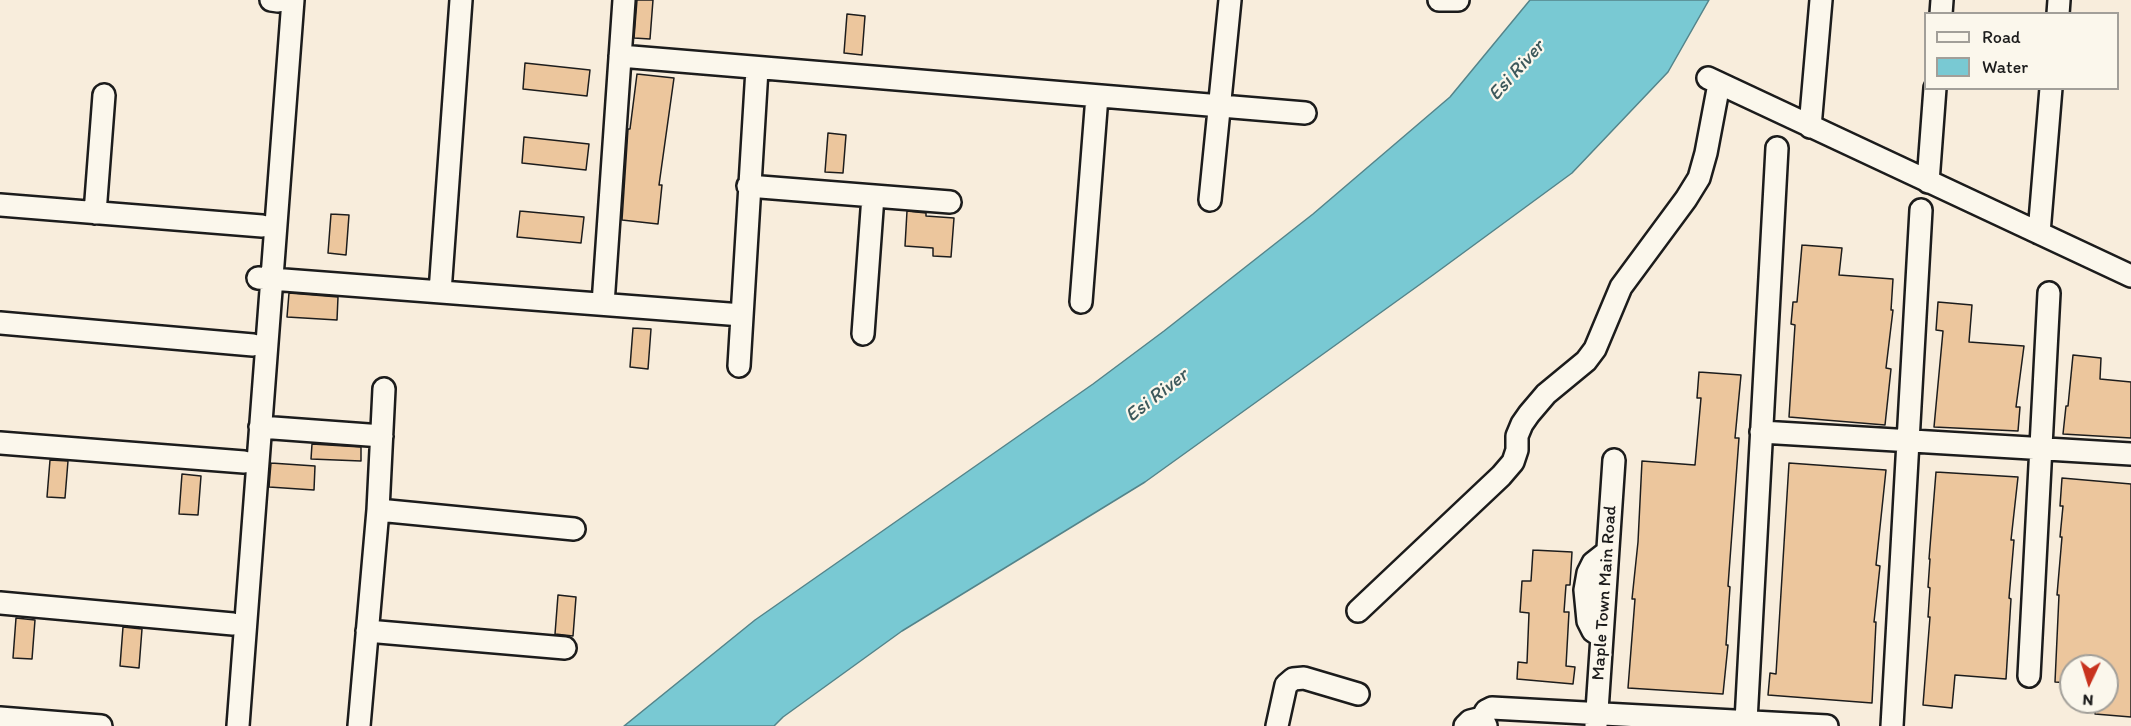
<!DOCTYPE html>
<html>
<head>
<meta charset="utf-8">
<style>
  body { margin:0 }
  #map { position:relative; width:2131px; height:726px; overflow:hidden; background:#f8eddc; font-family:Itim,sans-serif }
  canvas { display:block }
  .legend { position:absolute; left:1924px; top:12px; width:195px; height:78px; box-sizing:border-box; background:#fbf7ec; border:2px solid #a29f99; margin:0; padding:8px 10px; list-style:none; font-size:18px; color:#1c1c1c }
  .legend li { display:flex; align-items:center; gap:12px; height:30px }
  .legend b { width:30px; border:2px solid #a29f99 }
  .north { position:absolute; left:2059px; top:654px; width:60px; height:60px; box-sizing:border-box; background:#fbf7ec; border:2px solid #a29f99; border-radius:50%; rotate:184deg; font-size:16px; font-weight:700; line-height:24px; text-align:center; color:#1c1c1c }
  .north::after { content:''; display:block; margin:auto; width:21px; height:27px; background:#c8321e; clip-path:polygon(50% 0,100% 100%,50% 72%,0 100%) }
</style>
</head>
<body>
<div id="map">
<canvas width="2131" height="726"></canvas>
<ul class="legend">
<li><b style="height:8px;background:#fbf7ec"></b>Road</li>
<li><b style="height:16px;background:#79c9d3"></b>Water</li>
</ul>
<div class="north">N</div>
</div>
<script>
const context = document.querySelector('canvas').getContext('2d');
context.lineJoin = 'round';
function fillPath(path, color) { context.fillStyle = color; context.fill(path, 'evenodd'); }
const toPath = rows => new Path2D(rows.map(r => 'M' + r).join(''));
function trace(path, color, width, dash) { context.strokeStyle = color; context.lineWidth = width; context.lineCap = dash ? 'butt' : 'round'; context.setLineDash(dash || []); context.stroke(path); }
function write(font, color, halo, rows, align = 'center') {
  context.font = font + ' Itim,sans-serif'; context.lineWidth = 4.5; context.setLineDash([]); context.textBaseline = 'middle'; context.strokeStyle = halo; context.fillStyle = color; for (const [text, x, y, turn = 0] of rows) {
    context.save(); context.translate(x, y); context.rotate((+turn || 0) * Math.PI / 180); context.textAlign = isNaN(turn) ? turn : align; if (halo) context.strokeText(text, 0, 0); context.fillText(text, 0, 0); context.restore();
  }
}
const water = toPath([
  [1530,0,1709,0,1668,72,1572,173,1433,275,1145,482,902,631,783,717,774,726,624,726,755,620,1093,384,1164,331,1313,214,1450,97,1530,0]
]);
fillPath(water, '#79c9d3');
trace(water, '#54848a', 1.5);
const building = toPath([
  [637,0,653,0,650,39,634,38,637,0],
  [847,14,865,16,862,55,844,53,847,14],
  [525,63,590,70,587,96,523,89,525,63],
  [637,74,674,78,659,185,662,185,658,224,622,220,628,129,630,129,637,74],
  [828,133,846,135,843,173,825,172,828,133],
  [524,137,589,144,586,170,522,163,524,137],
  [520,211,584,217,581,243,517,237,520,211],
  [907,211,926,213,926,216,954,218,951,257,933,256,933,248,905,246,907,211],
  [331,214,349,215,346,255,328,253,331,214],
  [1802,245,1842,248,1839,275,1893,279,1891,310,1893,310,1886,368,1891,369,1885,425,1789,417,1795,325,1791,324,1793,302,1797,302,1802,245],
  [289,293,338,297,337,320,287,317,289,293],
  [1938,302,1972,305,1969,342,2024,346,2016,407,2020,407,2018,431,1934,427,1943,331,1936,330,1938,302],
  [633,328,651,329,648,369,630,367,633,328],
  [2073,355,2101,358,2100,379,2131,382,2131,438,2063,434,2066,406,2068,406,2073,355],
  [1699,372,1741,375,1735,438,1739,438,1728,586,1730,587,1726,645,1728,645,1723,694,1628,688,1635,599,1632,599,1638,542,1642,461,1695,465,1701,398,1697,398,1699,372],
  [312,444,361,447,361,461,311,459,312,444],
  [50,460,68,461,65,498,47,497,50,460],
  [271,463,315,466,314,490,269,487,271,463],
  [1789,463,1886,470,1876,565,1880,566,1874,622,1876,622,1872,703,1768,695,1770,673,1776,674,1789,463],
  [1936,472,2018,477,2011,540,2014,540,2009,598,2011,599,2006,679,1955,675,1952,708,1923,705,1930,617,1928,617,1930,588,1928,587,1930,559,1929,559,1936,472],
  [182,474,201,476,198,515,179,514,182,474],
  [2062,478,2131,484,2131,717,2095,714,2096,702,2107,702,2107,666,2071,666,2071,683,2055,682,2059,595,2057,595,2062,537,2060,537,2063,506,2060,506,2062,478],
  [1533,550,1572,552,1570,585,1566,585,1564,612,1569,612,1566,666,1575,667,1573,684,1517,679,1518,662,1527,663,1529,613,1520,612,1522,581,1531,581,1533,550],
  [558,595,576,597,573,636,555,634,558,595],
  [16,618,35,620,32,659,13,658,16,618],
  [123,627,142,629,139,668,120,666,123,627]
]);
fillPath(building, '#ecc69d');
trace(building, '#1c1c1c', 1.5);
const minor = toPath([
  [271,0,278,1],
  [1439,0,1458,0],
  [1941,14,1942,0],
  [2058,14,2059,0],
  [620,56,1305,113],
  [1708,78,2131,276],
  [1810,127,1821,0],
  [1928,182,1935,88],
  [748,186,950,202],
  [1210,200,1230,0],
  [0,205,262,226],
  [95,213,104,95],
  [2039,233,2051,88],
  [258,278,742,315],
  [440,292,461,0],
  [1081,302,1097,96],
  [603,304,624,0],
  [0,323,253,345],
  [863,334,873,196],
  [739,366,757,69],
  [260,427,382,436],
  [1761,432,2131,454],
  [0,443,244,462],
  [378,510,574,529],
  [0,603,233,624],
  [1358,611,1501,476,1513,462,1517,450,1517,436,1522,424,1529,414,1546,394,1586,361,1595,349,1621,287,1686,199,1699,178,1706,153,1719,84],
  [367,631,565,648],
  [1602,637,1593,631,1588,621,1585,590,1588,573,1593,563,1607,552],
  [2029,676,2049,293],
  [0,718,101,726],
  [1746,721,1777,148],
  [1596,725,1614,460],
  [238,726,293,0],
  [359,726,378,510,384,389],
  [1277,726,1286,685,1293,679,1304,678,1358,694],
  [1465,726,1470,721,1482,718],
  [1486,726,1482,718,1486,711,1492,708,1827,726],
  [1892,726,1921,210]
]);
trace(minor, '#1c1c1c', 26);
trace(minor, '#fbf7ec', 21);
write('18px', '#1c1c1c', '#fbf7ec', [
  ["Maple Town Main Road",1605,593,-86]
]);
write('italic 20px', '#3d595c', '#fbf7ec', [
  ["Esi River",1517,71,-48],
  ["Esi River",1157,396,-38]
]);
</script>
</body>
</html>
